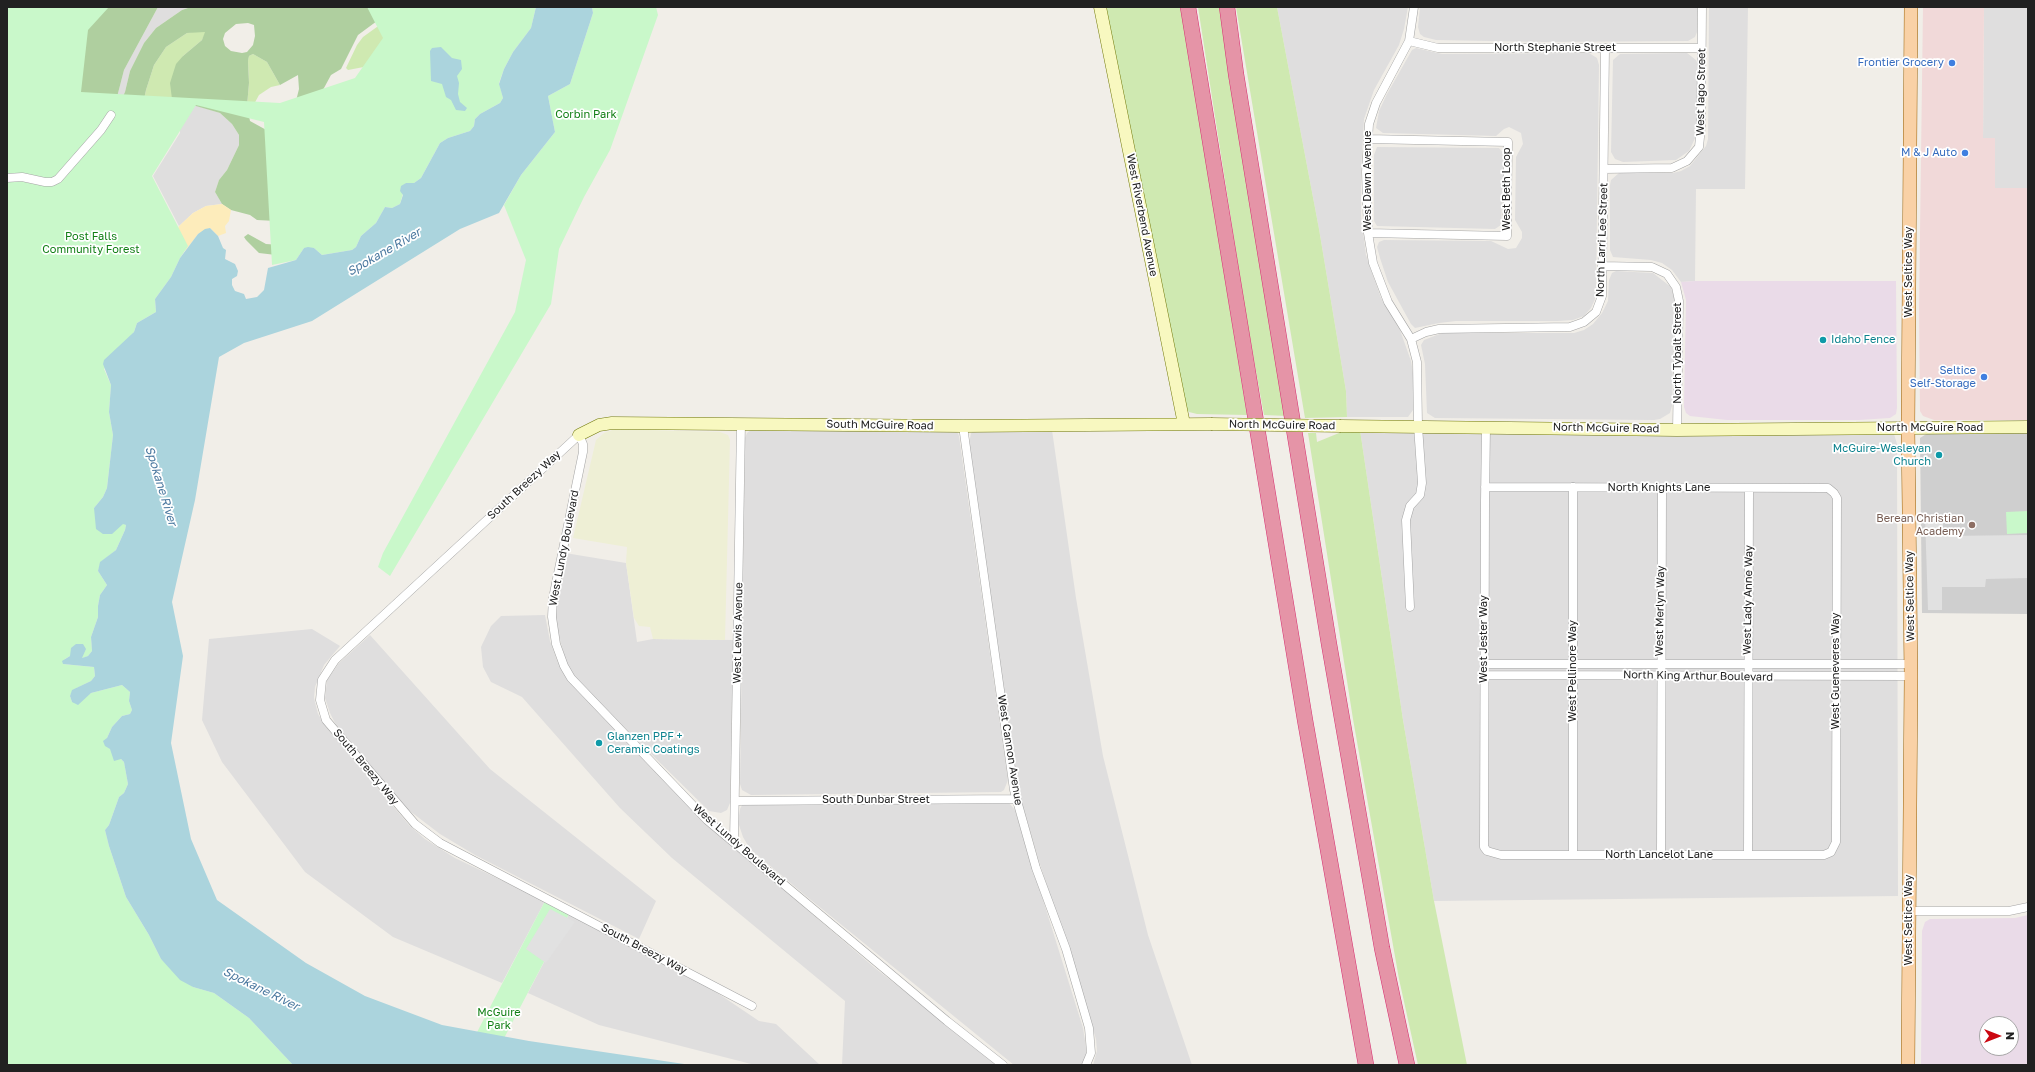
<!DOCTYPE html>
<html>
<head>
<meta charset="utf-8">
<style>
  body { margin:0 }
  #map { position:relative; width:2035px; height:1072px; overflow:hidden; background:#f1eee8; font-family:"Golos Text",sans-serif }
  canvas { display:block }
  .frame { position:absolute; inset:0; border:8px solid #212121; pointer-events:none }
  .north { position:absolute; left:1979px; top:1016px; width:40px; height:40px; box-sizing:border-box; background:#fff; border:1px solid #a6a6a6; border-radius:50%; rotate:90deg; font-size:11px; font-weight:700; line-height:16px; text-align:center; color:#212121 }
  .north::after { content:''; display:block; margin:auto; width:14px; height:18px; background:#cb0711; clip-path:polygon(50% 0,100% 100%,50% 72%,0 100%) }
</style>
</head>
<body>
<div id="map">
<canvas width="2035" height="1072"></canvas>
<div class="frame"></div>
<div class="north">N</div>
</div>
<script>
const context = document.querySelector('canvas').getContext('2d');
context.lineJoin = 'round';
function fillPath(path, color) { context.fillStyle = color; context.fill(path, 'evenodd'); }
const toPath = rows => new Path2D(rows.map(r => 'M' + r).join(''));
function trace(path, color, width, dash) { context.strokeStyle = color; context.lineWidth = width; context.lineCap = dash ? 'butt' : 'round'; context.setLineDash(dash || []); context.stroke(path); }
function write(font, color, halo, rows, align = 'center') {
  context.font = font + ' "Golos Text",sans-serif'; context.lineWidth = 3.5; context.setLineDash([]); context.textBaseline = 'middle'; context.strokeStyle = halo; context.fillStyle = color; for (const [text, x, y, turn = 0] of rows) {
    context.save(); context.translate(x, y); context.rotate((+turn || 0) * Math.PI / 180); context.textAlign = isNaN(turn) ? turn : align; if (halo) context.strokeText(text, 0, 0); context.fillText(text, 0, 0); context.restore();
  }
}
fillPath(toPath([
  [158,7,191,7,182,10,156,28,144,43,130,71,125,92,117,108,126,103,149,105,172,99,182,101,220,113,232,124,239,135,239,145,227,170,219,180,215,192,222,204,206,206,193,213,179,226,153,176,180,133,180,113,177,107,169,105,151,109,130,108,124,109,115,116,109,113,116,101,124,70],
  [1277,7,1408,7,1404,29,1399,45,1374,90,1364,119,1361,171,1361,216,1366,255,1371,270,1381,298,1400,330,1411,361,1413,373,1413,410,1408,417,1347,417,1346,391,1319,229],
  [1420,7,1698,7,1697,32,1695,37,1688,41,1544,42,1436,40,1424,37,1420,34,1418,27],
  [1709,7,1748,7,1745,189,1696,189,1695,281,1681,282,1672,270,1662,263,1651,260,1613,257,1610,250,1610,185,1611,180,1619,173,1673,173,1681,171,1690,166,1706,146,1708,139],
  [1984,7,2028,7,2028,188,1995,188,1995,139,1983,139],
  [1416,48,1442,54,1589,53,1597,58,1599,65,1596,290,1595,299,1591,308,1584,316,1573,320,1558,321,1456,321,1439,323,1415,328,1411,324,1388,282,1380,258,1377,247,1379,242,1384,240,1491,241,1508,249,1516,248,1522,238,1522,232,1515,220,1516,157,1523,144,1521,133,1509,127,1504,129,1496,136,1383,133,1376,128,1379,111,1387,94,1412,50],
  [1687,53,1696,60,1698,65,1697,134,1689,151,1676,160,1623,162,1615,159,1611,152,1613,60,1620,54],
  [1377,147,1499,148,1504,154,1501,225,1495,229,1377,226,1374,221,1374,155],
  [1616,271,1653,273,1671,287,1674,297,1672,406,1670,413,1660,419,1654,420,1435,418,1427,413,1425,364,1421,345,1424,340,1442,333,1574,333,1584,330,1593,324,1602,313,1608,301,1609,280,1612,273],
  [752,429,957,431,959,436,1008,780,1004,790,1001,792,751,795,742,790,740,784,745,438,747,433],
  [976,430,1052,430,1076,598,1103,756,1148,935,1192,1065,1093,1065,1097,1051,1096,1039,1038,858,1022,803,1012,755,969,444,971,433],
  [1360,430,1894,434,1897,444,1898,896,1434,901,1403,720],
  [565,553,626,563,637,642,653,639,733,640,730,803,727,810,721,813,709,811,578,682,567,665,555,622,555,606],
  [545,615,550,641,558,663,570,682,697,815,875,968,999,1065,842,1065,845,1001,672,858,620,808,522,697,491,682,483,667,481,647,491,626,501,616],
  [312,629,340,646,324,665,315,687,314,698,318,714,327,728,409,825,425,839,455,858,545,901,502,983,393,937,305,872,222,762,202,720,209,639],
  [370,635,490,769,656,901,639,939,475,855,440,834,402,805,335,723,330,713,325,698,327,680,339,663],
  [1009,803,1015,810,1083,1028,1086,1047,1086,1060,1083,1065,1014,1065,806,896,750,849,743,837,738,822,740,809,742,805,747,804],
  [569,914,707,986,759,1021,776,1024,820,1065,755,1065,599,1025,528,993]
]), '#dfdede');
fillPath(toPath([
  [1923,7,1984,7,1983,138,1995,138,1995,188,2028,188,2028,420,1934,420,1923,416,1920,411,1919,308]
]), '#f1d9d9');
fillPath(toPath([
  [1695,281,1896,281,1897,408,1896,414,1890,418,1859,420,1727,420,1690,416,1686,413,1684,407,1686,300,1681,282],
  [2028,915,2028,1065,1921,1065,1922,931,1925,922,1930,919,2015,918],
  [1987,1024,2011,1024,2011,1048,1987,1048]
]), '#eadbe8');
fillPath(toPath([
  [2028,432,2028,614,1922,613,1920,438,1928,433]
]), '#cfcfcf');
fillPath(toPath([
  [615,429,720,432,728,435,730,440,725,640,653,639,650,627,639,626,634,618,626,563,627,547,573,538,596,440,604,433]
]), '#eeefd5');
fillPath(toPath([
  [1106,7,1181,7,1247,415,1197,414,1189,412,1186,408],
  [1198,7,1220,7,1287,416,1264,415,1247,322],
  [1236,7,1277,7,1319,229,1346,391,1347,417,1305,418],
  [381,24,387,33,369,66,348,70,346,68,357,45,363,37],
  [199,31,205,32,205,34,202,40,183,56,172,99,143,104,146,90,154,65,166,47,187,33],
  [253,54,267,62,280,85,271,87,259,95,253,106,249,119,247,106,249,83,248,61,249,56],
  [1360,430,1403,720,1434,901,1467,1065,1418,1065,1399,979,1353,719,1308,433,1316,433,1317,442,1344,431]
]), '#cfe9b1');
fillPath(toPath([
  [7,7,158,7,124,70,116,101,99,131],
  [191,7,396,7,358,35,341,69,331,75,304,125,290,125,299,89,298,75,280,85,267,62,253,54,249,56,248,61,249,83,247,106,250,121,270,132,276,221,257,220,250,215,231,210,222,204,215,192,219,180,227,170,239,145,239,135,232,124,220,113,172,99,170,83,176,64,183,56,202,40,205,32,187,33,166,47,154,65,146,90,143,104,117,109,125,92,130,71,144,43,156,28,182,10],
  [248,23,254,25,255,36,253,45,247,52,242,53,231,51,225,46,223,39,225,33,236,24],
  [248,234,266,244,281,245,276,255,259,253,246,240,244,237]
]), '#afcf9f');
fillPath(toPath([
  [222,204,231,210,229,221,225,226,226,233,218,236,210,228,198,234,185,251,170,245,179,226,193,213,206,206]
]), '#fdecbb');
fillPath(toPath([
  [7,7,109,7,88,30,81,92,280,103,355,78,383,38,367,7,536,7,531,28,513,52,504,69,499,83,503,98,500,103,480,114,475,119,474,126,470,131,448,138,440,143,421,178,414,183,406,183,400,204,392,208,385,207,376,223,361,236,356,247,352,250,322,255,314,248,304,248,296,260,272,265,264,122,196,105,152,176,188,246,180,258,171,277,155,299,156,312,137,323,134,332,104,369,111,385,109,412,113,435,107,488,103,497,94,508,126,525,125,530,116,550,101,562,98,571,107,585,100,595,98,606,98,617,91,637,92,651,88,656,83,658,70,656,65,659,63,664,94,667,95,676,91,681,73,690,70,696,72,702,91,693,122,685,130,692,129,701,132,710,130,714,122,716,112,727,107,738,110,749,124,762,128,784,124,793,119,797,109,825,105,830,109,846,126,897,149,935,161,959,193,987,214,993,249,1018,293,1065,7,1065],
  [592,7,656,7,658,15,610,150,584,197,559,249,551,304,390,576,378,567,383,553,515,312,526,260,504,205,521,175,555,132,548,96,570,84,593,13],
  [2028,511,2028,533,2007,534,2006,512],
  [545,901,569,914,501,1044,473,1040]
]), '#c9f8ca');
fillPath(toPath([
  [1925,516,1943,516,1943,536,2028,535,2028,578,1986,579,1985,587,1942,587,1942,610,1928,610],
  [550,909,575,922,546,963,526,949]
]), '#e1e1e1');
fillPath(toPath([
  [536,7,592,7,593,13,570,84,548,96,555,132,521,175,499,213,460,229,312,321,244,343,219,357,195,500,172,602,183,656,171,743,191,839,217,900,306,963,365,996,442,1025,529,1041,691,1065,293,1065,249,1018,214,993,193,987,180,980,161,959,149,935,126,897,109,846,105,830,109,825,119,797,124,793,128,784,124,762,121,759,114,761,110,749,105,746,103,741,107,738,112,727,122,716,130,714,132,710,129,701,130,692,122,685,91,693,78,705,72,702,70,696,72,690,91,681,95,676,94,667,63,664,62,661,70,656,71,648,76,644,83,644,86,649,82,658,88,656,92,651,91,637,98,617,98,606,100,595,107,585,98,571,100,562,116,550,125,530,126,525,123,524,112,534,103,534,96,529,94,508,103,497,107,488,113,435,109,412,111,385,103,364,104,360,134,332,137,323,156,312,155,299,171,277,180,258,198,234,205,229,210,228,218,236,223,248,226,250,225,259,235,264,238,271,237,276,232,279,232,285,235,291,244,294,246,299,257,297,264,290,268,268,296,260,304,248,308,247,314,248,322,255,352,250,356,247,361,236,376,223,385,207,392,208,400,204,403,195,400,191,401,186,406,183,414,183,421,178,440,143,448,138,470,131,474,126,475,119,480,114,500,103,503,98,499,84,504,69,513,52,531,28],
  [441,47,452,58,461,60,462,69,457,76,459,83,458,94,460,102,467,108,465,111,456,110,451,100,446,97,442,84,431,81,430,51,432,48]
]), '#abd4dd');
const street = toPath([
  [1409,41,1438,48,1701,48],
  [1368,139,1508,142,1507,236,1368,233],
  [1604,169,1672,168,1687,161,1699,147,1701,127,1702,7],
  [7,178,22,177,45,182,52,182,58,179,101,130,111,115],
  [1602,266,1652,267,1667,274,1676,287,1679,301,1677,430],
  [1411,339,1426,332,1439,329,1570,327,1584,322,1596,312,1602,296,1605,48],
  [963,426,1014,790,1036,868,1066,949,1089,1028,1091,1053,1086,1065],
  [1485,487,1828,488,1834,493,1837,498,1836,828,1836,842,1831,852,1824,855,1501,855,1487,851,1484,847,1485,501,1486,427],
  [1410,607,1406,520,1410,506,1420,495,1422,483,1418,426,1417,362,1411,339,1388,302,1373,263,1368,233,1366,172,1369,124,1376,103,1409,41,1414,7],
  [1484,664,1911,664],
  [1484,675,1911,676],
  [735,801,1017,799],
  [734,842,741,423],
  [1573,855,1573,487],
  [1661,855,1662,488],
  [1748,855,1749,488],
  [1910,911,2009,911,2028,907],
  [752,1006,440,843,415,824,326,720,320,700,322,680,335,660,579,435,583,444,583,452,553,598,552,617,556,644,564,666,571,678,707,820,947,1021,1003,1065]
]);
const secondary = toPath([
  [1100,7,1184,424],
  [1341,426,1677,430,2028,427],
  [579,435,599,425,612,423,963,426,1211,424]
]);
const primary = toPath([
  [1908,1065,1911,676,1908,428,1911,7]
]);
const highway = toPath([
  [1188,7,1305,720,1366,1065],
  [1227,7,1236,74,1329,644,1382,948,1407,1065]
]);
trace(street, '#a5a5a5', 9);
trace(secondary, '#717809', 13);
trace(primary, '#996106', 14);
trace(highway, '#d62f70', 16);
trace(street, '#fff', 8);
trace(secondary, '#f8f8c0', 12);
trace(primary, '#f9d1a6', 13);
trace(highway, '#e594a7', 15);
const secondaryBridge = toPath([
  [1211,424,1341,426]
]);
trace(secondaryBridge, '#717809', 13, []);
trace(secondaryBridge, '#f8f8c0', 12);
for (const [x, y, r, color] of [
  [1952,63,4,"#3f7fe0"],
  [1965,153,4,"#3f7fe0"],
  [1823,340,4,"#0f9aa8"],
  [1984,377,4,"#3f7fe0"],
  [1939,455,4,"#0f9aa8"],
  [1972,525,4,"#8d6e63"],
  [599,743,4,"#0f9aa8"]
]) { const dot = new Path2D(); dot.arc(x, y, r, 0, 2 * Math.PI); context.fillStyle = color; context.fill(dot); trace(dot, '#fff', 1.5); }
write('11px', '#212121', '#fff', [
  ["North Stephanie Street",1555,48],
  ["West Iago Street",1701,92,-89],
  ["West Dawn Avenue",1368,181,-90],
  ["West Beth Loop",1507,189,-90],
  ["West Riverbend Avenue",1142,215,79],
  ["North Larri Lee Street",1602,240,-88],
  ["West Seltice Way",1909,272,-90],
  ["North Tybalt Street",1678,353,-90],
  ["South McGuire Road",880,425,1],
  ["North McGuire Road",1282,425,1],
  ["North McGuire Road",1606,428,1],
  ["North McGuire Road",1930,428],
  ["South Breezy Way",524,485,-43],
  ["North Knights Lane",1659,488],
  ["West Lundy Boulevard",564,548,-79],
  ["West Seltice Way",1910,596,-91],
  ["West Lady Anne Way",1748,600,-89],
  ["West Merlyn Way",1660,611,-89],
  ["West Lewis Avenue",738,633,-89],
  ["West Jester Way",1484,639,-90],
  ["West Pellinore Way",1573,671,-90],
  ["West Gueneveres Way",1836,671,-90],
  ["North King Arthur Boulevard",1698,676,1],
  ["West Cannon Avenue",1010,750,81],
  ["South Breezy Way",366,767,50],
  ["South Dunbar Street",876,800],
  ["West Lundy Boulevard",739,845,41],
  ["North Lancelot Lane",1659,855],
  ["West Seltice Way",1909,920,-90],
  ["South Breezy Way",644,949,28]
]);
write('11px', '#366cbe', '#fff', [
  ["Frontier Grocery",1944,63],
  ["M & J Auto",1957,153],
  ["Seltice",1976,371],
  ["Self-Storage",1976,384]
], 'right');
write('11px', '#107f14', '#fff', [
  ["Corbin Park",586,115],
  ["Post Falls",91,237],
  ["Community Forest",91,250],
  ["McGuire",499,1013],
  ["Park",499,1026]
]);
write('11px', '#0d838f', '#fff', [
  ["Idaho Fence",1831,340],
  ["McGuire-Wesleyan",1931,449,"right"],
  ["Church",1931,462,"right"],
  ["Glanzen PPF +",607,737],
  ["Ceramic Coatings",607,750]
], 'left');
write('11px', '#785e54', '#fff', [
  ["Berean Christian",1964,519],
  ["Academy",1964,532]
], 'right');
write('italic 12px', '#4a789f', '#fff', [
  ["Spokane River",384,252,-30],
  ["Spokane River",161,486,73],
  ["Spokane River",261,989,26]
]);
</script>
</body>
</html>
